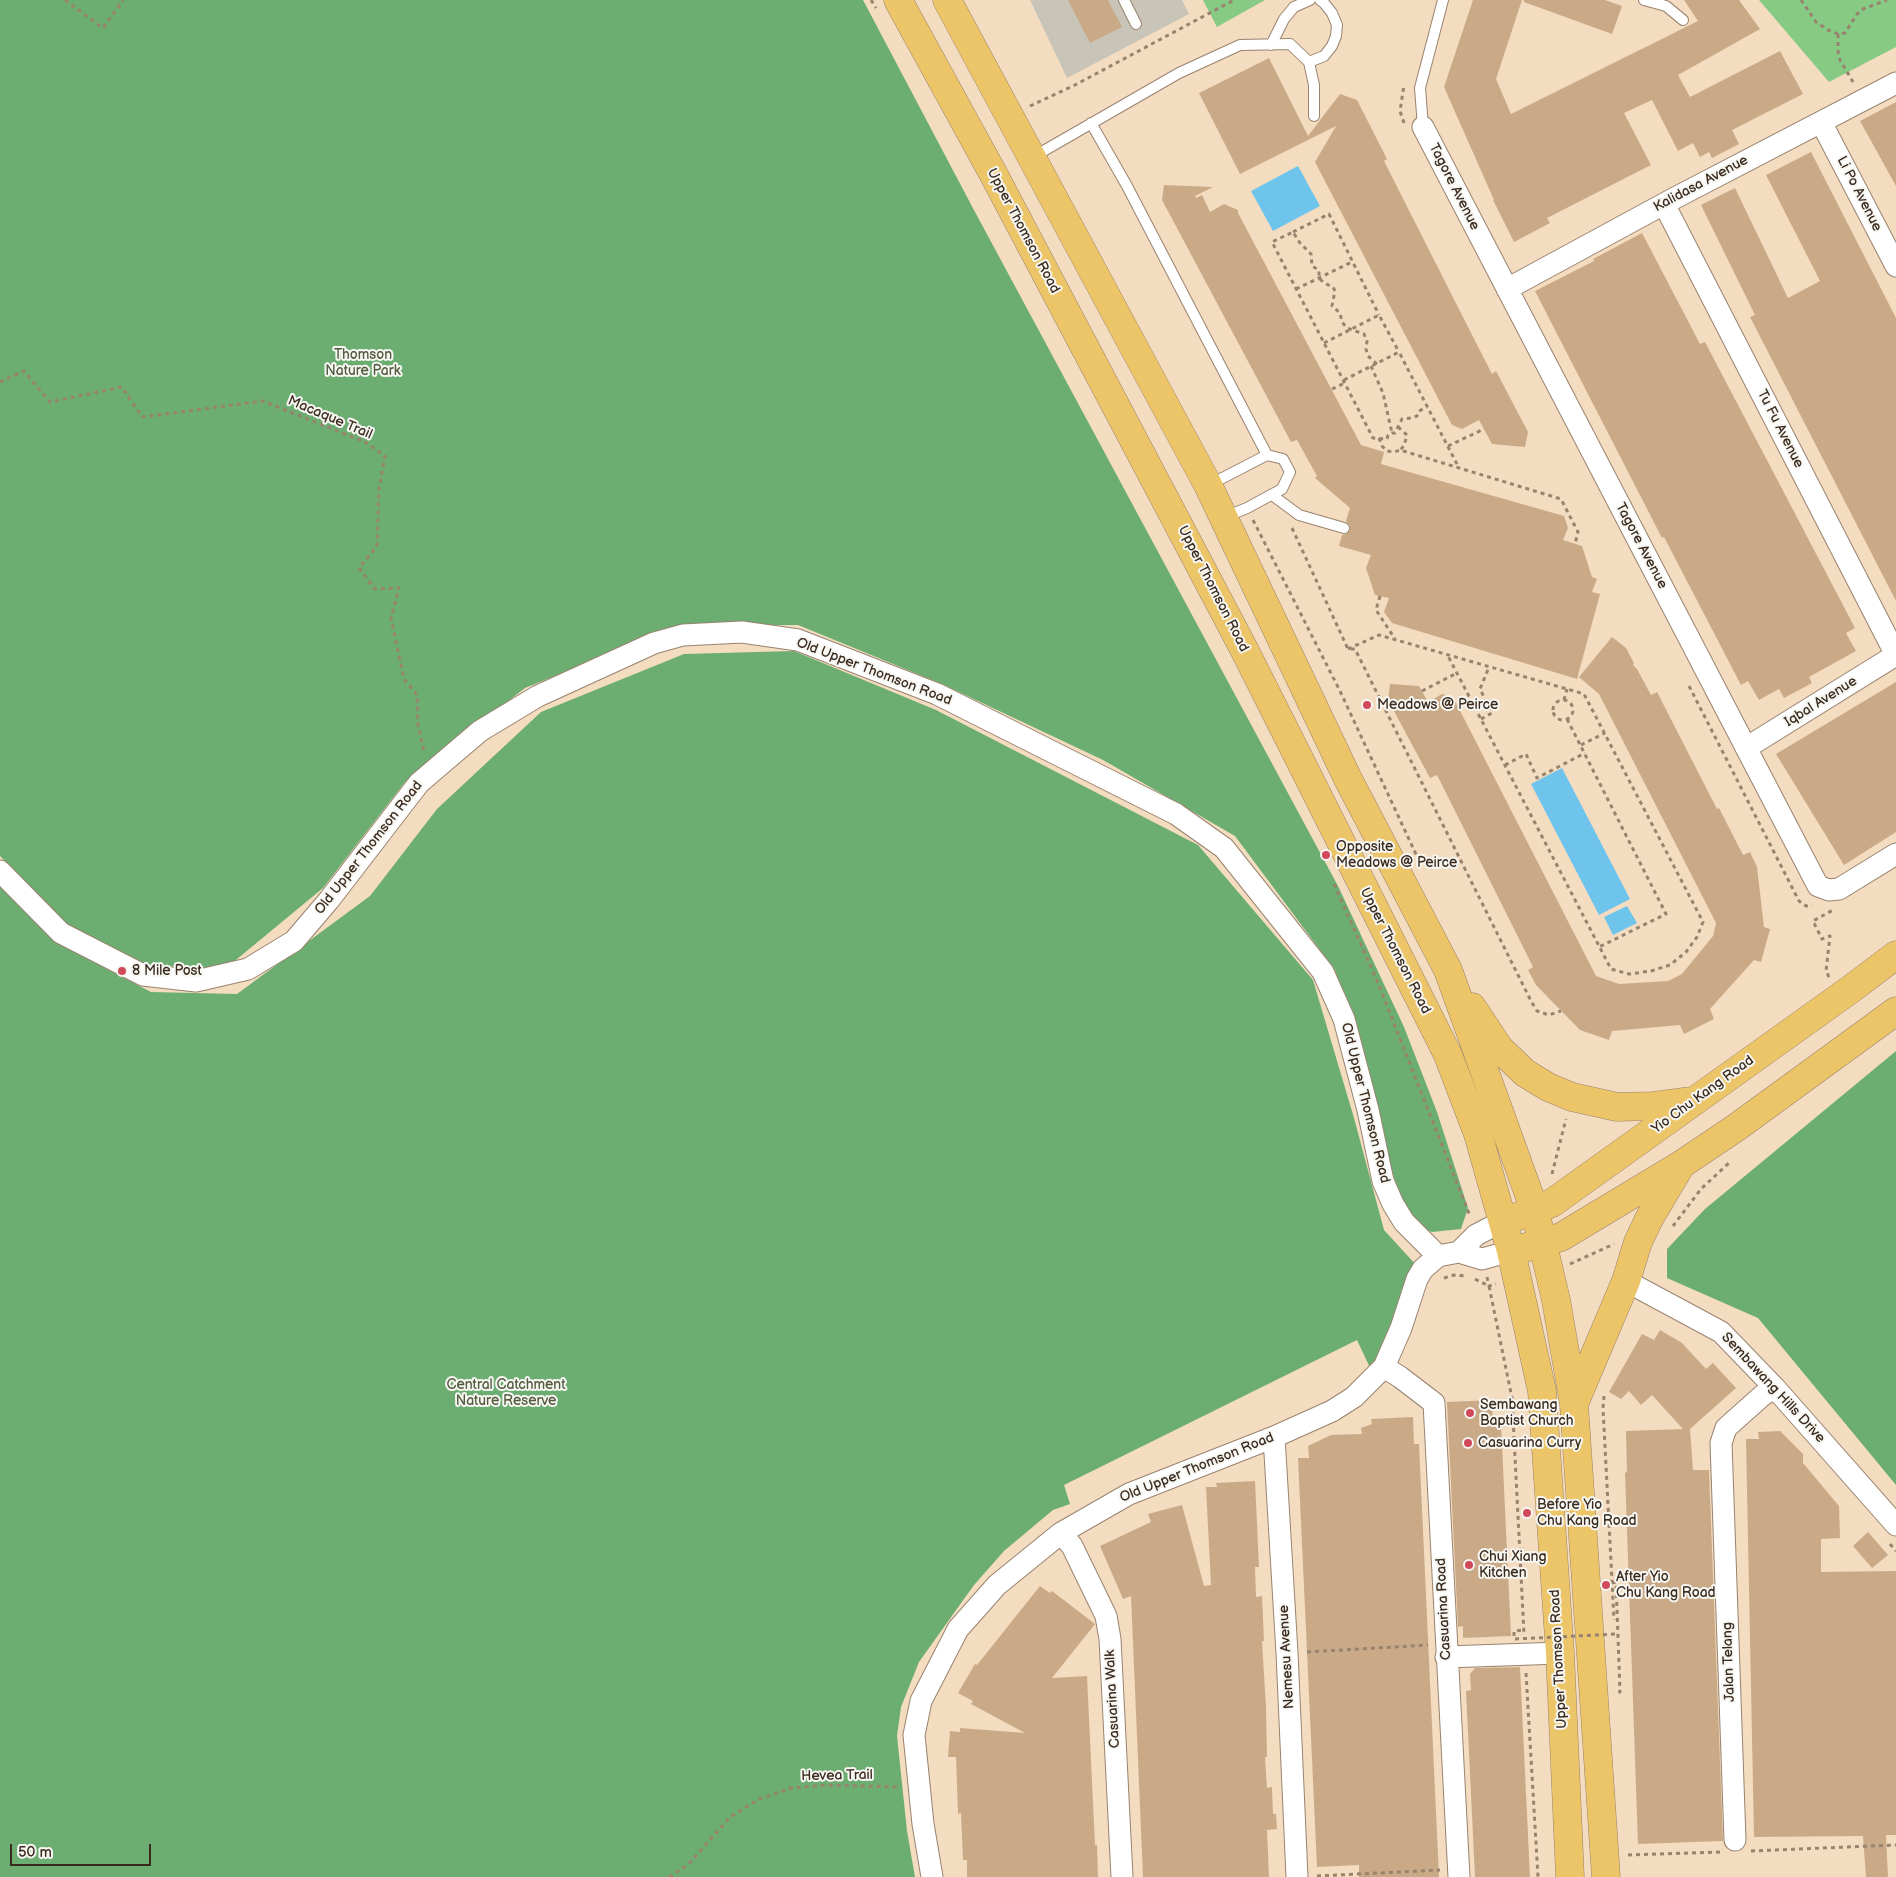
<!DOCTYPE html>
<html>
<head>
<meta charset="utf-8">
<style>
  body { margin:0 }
  #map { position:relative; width:1896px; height:1877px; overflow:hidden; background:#f4dcc0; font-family:"Balsamiq Sans",sans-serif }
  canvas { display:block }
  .scale { position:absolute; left:10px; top:1844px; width:141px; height:22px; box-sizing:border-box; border:2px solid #3b2a1e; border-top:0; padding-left:6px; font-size:15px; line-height:18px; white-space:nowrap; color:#3b2a1e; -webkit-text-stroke:4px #f6f6f2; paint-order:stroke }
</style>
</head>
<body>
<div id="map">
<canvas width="1896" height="1877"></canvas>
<div class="scale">50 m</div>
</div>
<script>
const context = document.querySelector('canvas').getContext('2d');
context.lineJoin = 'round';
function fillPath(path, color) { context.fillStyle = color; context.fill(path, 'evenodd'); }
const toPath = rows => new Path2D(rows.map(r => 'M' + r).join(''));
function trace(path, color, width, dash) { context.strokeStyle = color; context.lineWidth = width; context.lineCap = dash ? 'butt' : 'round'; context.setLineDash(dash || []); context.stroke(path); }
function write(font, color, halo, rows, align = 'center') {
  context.font = font + ' "Balsamiq Sans",sans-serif'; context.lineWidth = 4; context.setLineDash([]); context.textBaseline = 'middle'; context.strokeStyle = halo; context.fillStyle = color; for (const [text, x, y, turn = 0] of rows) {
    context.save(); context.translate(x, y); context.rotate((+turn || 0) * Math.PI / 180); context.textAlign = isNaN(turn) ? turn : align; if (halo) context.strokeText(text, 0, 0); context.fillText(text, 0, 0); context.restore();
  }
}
fillPath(toPath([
  [1030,0,1182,0,1189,14,1067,78]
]), '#c8c4b8');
fillPath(toPath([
  [1203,0,1265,0,1217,27],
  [1759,0,1896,0,1896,47,1829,82]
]), '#86ca83');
fillPath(toPath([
  [0,0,863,0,975,212,1338,886,1404,1027,1437,1112,1468,1208,1461,1229,1432,1232,1407,1223,1335,970,1235,836,1103,760,942,684,798,625,678,626,525,688,405,782,323,888,225,969,146,965,65,923,0,856],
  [794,651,936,710,1198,845,1313,980,1354,1118,1384,1230,1418,1267,1372,1372,1357,1340,1064,1485,1070,1504,1053,1510,1004,1551,974,1585,919,1662,901,1707,897,1736,907,1831,915,1877,0,1877,0,883,57,943,151,992,237,994,370,896,437,809,541,712,684,654],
  [1896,1051,1896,1485,1758,1318,1667,1278,1667,1249,1705,1209]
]), '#6cae71');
fillPath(toPath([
  [1298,166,1320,206,1273,231,1251,191],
  [1562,768,1630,899,1599,915,1531,784],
  [1627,906,1637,923,1613,935,1604,917]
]), '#6ec4eb');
fillPath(toPath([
  [1068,0,1108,0,1122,27,1090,43],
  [1473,0,1522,0,1496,79,1511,114,1698,21,1684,0,1739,0,1760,29,1678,75,1690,97,1780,51,1803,94,1732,130,1739,144,1712,158,1709,152,1700,157,1693,143,1678,151,1652,100,1624,113,1651,165,1547,218,1550,223,1514,242,1493,200,1494,200,1444,87],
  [1524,0,1605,0,1622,6,1612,34,1524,2],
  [1269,58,1308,136,1340,94,1357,100,1387,159,1384,161,1467,325,1492,374,1496,371,1528,432,1525,447,1492,444,1479,420,1462,429,1452,425,1315,162,1336,126,1240,174,1199,93],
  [1896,102,1896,186,1860,121],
  [1811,152,1896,318,1896,601,1750,317,1755,315,1701,205,1735,188,1788,298,1820,281,1766,175],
  [1164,185,1213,187,1195,196,1196,198,1202,195,1210,212,1224,204,1238,210,1238,213,1361,445,1384,452,1381,464,1564,516,1568,528,1563,540,1582,546,1592,577,1597,579,1592,592,1600,594,1577,679,1392,623,1384,612,1389,598,1375,595,1366,568,1371,555,1339,546,1342,535,1346,534,1350,530,1350,526,1346,521,1350,508,1315,478,1317,476,1297,440,1291,442,1162,200],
  [1642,233,1700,344,1705,342,1855,628,1846,633,1856,651,1809,677,1812,683,1784,698,1779,689,1759,700,1748,681,1741,685,1664,537,1662,538,1535,291,1594,261,1593,259],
  [1612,637,1626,648,1634,663,1633,665,1637,669,1651,695,1657,692,1717,809,1719,808,1743,855,1750,852,1757,867,1764,927,1770,929,1761,962,1754,960,1710,1009,1714,1019,1684,1034,1680,1025,1612,1031,1609,1040,1580,1030,1536,985,1528,970,1533,967,1437,775,1430,778,1388,700,1390,684,1419,686,1428,702,1442,694,1453,697,1596,976,1619,984,1668,981,1682,974,1713,936,1716,923,1599,694,1579,677],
  [1896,682,1896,832,1844,865,1776,754],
  [1660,1330,1682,1343,1706,1369,1713,1363,1736,1388,1690,1429,1693,1470,1709,1470,1723,1841,1638,1844,1625,1473,1627,1472,1626,1431,1683,1429,1652,1395,1641,1405,1629,1391,1621,1399,1609,1392,1642,1334,1654,1340],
  [1492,1400,1493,1424,1501,1424,1511,1636,1463,1638,1463,1626,1458,1627,1447,1402],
  [1413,1417,1414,1444,1419,1444,1439,1877,1359,1877,1359,1865,1317,1867,1298,1458,1309,1458,1308,1446,1331,1435,1362,1434,1361,1428,1372,1424,1371,1419],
  [1780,1431,1803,1454,1803,1463,1839,1506,1840,1538,1821,1539,1821,1572,1896,1571,1896,1835,1886,1835,1888,1877,1866,1877,1863,1836,1754,1837,1746,1439,1759,1439,1758,1432],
  [1255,1481,1259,1567,1255,1567,1256,1597,1262,1596,1264,1641,1262,1641,1266,1707,1267,1757,1265,1757,1267,1788,1272,1787,1273,1814,1276,1814,1277,1829,1267,1830,1269,1877,1143,1877,1131,1596,1123,1599,1100,1546,1151,1522,1148,1514,1182,1505,1204,1586,1211,1585,1206,1487,1217,1487,1216,1483],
  [1868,1532,1888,1555,1872,1568,1853,1546],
  [1040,1586,1050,1593,1052,1591,1095,1624,1052,1678,1087,1676,1095,1845,1097,1845,1098,1877,967,1877,967,1860,963,1860,961,1813,958,1814,956,1757,948,1757,950,1731,960,1732,960,1728,1025,1733,971,1704,973,1701,958,1693,975,1664,977,1665],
  [1520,1667,1530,1877,1475,1877,1466,1691,1471,1690,1470,1674,1475,1668]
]), '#caaa86');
const service = toPath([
  [1124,0,1136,24],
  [1644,0,1666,6,1683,20],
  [1271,45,1284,19,1294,7,1310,0],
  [1309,62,1324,56,1332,46,1336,36,1337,25,1332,13,1324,3,1320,0],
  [1091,123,1127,186,1267,455],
  [1423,127,1420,88,1443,0],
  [1033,157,1179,73,1240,45,1290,44,1309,62,1314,85,1314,116],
  [1209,485,1267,455,1283,459,1290,472,1282,489,1247,508,1225,517],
  [1272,495,1299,515,1344,528]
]);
const minor = toPath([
  [1821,122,1896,266],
  [1423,127,1818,886,1829,890,1839,889,1896,854],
  [1664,204,1896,655],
  [1507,289,1673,199,1896,83],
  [1746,748,1896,655],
  [0,871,61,933,143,975,196,981,248,969,294,941,329,900,419,783,480,731,538,696,654,643,683,635,742,632,798,640,937,694,1176,814,1224,848,1323,972,1344,1019,1368,1110,1383,1181,1393,1204,1404,1222,1438,1256],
  [1459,1252,1476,1235,1503,1221],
  [1626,1281,1721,1332,1775,1388,1896,1525],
  [1384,1367,1400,1377,1434,1403,1459,1877],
  [1274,1437,1287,1653,1297,1877],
  [1061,1533,1072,1546,1106,1616,1110,1639,1122,1877],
  [1446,1657,1560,1653],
  [1735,1840,1721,1443,1726,1428,1763,1395,1775,1388],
  [932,1877,923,1824,914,1735,921,1701,958,1629,997,1585,1061,1533,1129,1494,1274,1437,1332,1411,1354,1397,1384,1367,1401,1328,1417,1279,1423,1269,1438,1256,1459,1252,1482,1259,1511,1251]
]);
const primary = toPath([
  [898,0,995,177,1245,651,1448,1055,1478,1134,1511,1251,1542,1391,1560,1653,1570,1877],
  [947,0,1208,485,1348,779,1448,970,1535,1211,1556,1300,1574,1404,1606,1877],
  [1472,1007,1499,1048,1525,1073,1548,1087,1572,1097,1617,1107,1654,1106,1692,1101],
  [1519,1216,1552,1203,1851,989,1896,955],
  [1524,1248,1561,1237,1679,1166,1737,1127,1896,1011],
  [1574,1404,1626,1281,1638,1242,1650,1217,1679,1168]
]);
trace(service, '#98836f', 12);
trace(minor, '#98836f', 23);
trace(primary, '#98836f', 29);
trace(toPath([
  [65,0,103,28,123,0],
  [871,0,876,8],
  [1801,0,1816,22,1828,30,1838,34,1845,33,1857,14,1863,9,1887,0],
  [1838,34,1838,51,1840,60,1853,82],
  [1030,106,1075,85,1234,0],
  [1404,123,1400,111,1404,85],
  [1293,232,1329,214,1379,315],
  [1296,289,1352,262],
  [1324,343,1379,315,1399,352],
  [1377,364,1368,356,1366,349,1367,341,1364,334,1347,328,1342,322,1340,313,1332,306,1335,291,1333,287,1324,283,1319,278,1319,270,1312,266,1311,254,1300,243,1293,232,1272,242,1373,438,1387,439,1388,435,1392,433,1395,433,1402,419,1412,418,1417,416,1419,411,1427,407],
  [1371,366,1383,393,1392,433],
  [1344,380,1399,352,1459,468],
  [0,382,24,371,50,402,122,387,142,417,263,401,365,442,385,456,379,488,377,546,359,568,375,589,399,588,391,618,404,679,417,695,418,725,424,752],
  [1332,389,1345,383],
  [1398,427,1407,435,1404,446,1400,450],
  [1379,438,1382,446,1387,451,1394,452,1400,450,1561,499,1578,532,1575,544],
  [1448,446,1484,429],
  [1253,520,1340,691,1421,865],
  [1292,528,1348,649,1355,649,1531,1001,1537,1011,1549,1015,1561,1011],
  [1380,596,1376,610,1395,639],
  [1348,649,1379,635,1567,689,1584,694,1703,922,1697,937,1686,952,1670,965,1651,971,1629,974,1611,969,1447,654],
  [1689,686,1799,901,1806,906,1812,905],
  [1422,691,1457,673],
  '1553 710a10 10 0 1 1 20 0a10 10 0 1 1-20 0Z',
  [1564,700,1567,689],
  [1481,719,1492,713,1480,689,1489,667],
  [1567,719,1666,914,1599,947],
  [1581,745,1605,733],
  [1505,765,1526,754,1537,778,1585,753],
  [1334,884,1376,978,1470,1216],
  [1829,977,1826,971,1830,936,1822,939,1813,921,1833,910],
  [1552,1174,1566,1119],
  [1673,1226,1701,1189,1730,1162],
  [1570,1264,1614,1244],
  [1487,1277,1489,1286,1496,1284],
  [1444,1278,1454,1275,1465,1276],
  [1475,1279,1489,1286,1512,1398,1524,1634],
  [1604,1396,1603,1408,1614,1620],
  [1890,1544,1896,1551],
  [1612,1583,1616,1582,1620,1692,1617,1692],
  [1514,1636,1514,1631,1524,1630],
  [1307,1652,1428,1645],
  [1526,1673,1538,1877],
  [1751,1851,1896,1845],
  [1628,1855,1720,1852],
  [1317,1876,1440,1870],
  [669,1877,688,1865,730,1817,759,1799,792,1788,826,1785,901,1787]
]), '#98836f', 3, [4, 4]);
trace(service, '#fff', 10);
trace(minor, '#fff', 21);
trace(primary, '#edc569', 28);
trace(toPath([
  [1515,1639,1617,1634]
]), '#98836f', 3, [4, 4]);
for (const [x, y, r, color] of [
  [1367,705,5,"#d1495b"],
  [1326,855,5,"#d1495b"],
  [122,971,5,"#d1495b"],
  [1470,1413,5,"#d1495b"],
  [1468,1443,5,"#d1495b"],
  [1527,1513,5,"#d1495b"],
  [1469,1565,5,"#d1495b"],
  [1606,1585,5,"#d1495b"]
]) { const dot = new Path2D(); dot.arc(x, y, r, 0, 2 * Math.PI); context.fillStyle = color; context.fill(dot); trace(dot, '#f6f6f2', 2); }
write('14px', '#3b2a1e', '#f6f6f2', [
  ["Kalidasa Avenue",1701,184,-28],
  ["Tagore Avenue",1454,187,63],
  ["Li Po Avenue",1859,194,63],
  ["Upper Thomson Road",1023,231,62],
  ["Macaque Trail",330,418,23],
  ["Tu Fu Avenue",1780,429,63],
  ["Tagore Avenue",1641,546,62],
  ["Upper Thomson Road",1213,589,63],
  ["Old Upper Thomson Road",874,672,21],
  ["Iqbal Avenue",1821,702,-32],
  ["Old Upper Thomson Road",369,848,-52],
  ["Upper Thomson Road",1395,951,63],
  ["Yio Chu Kang Road",1703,1095,-36],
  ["Old Upper Thomson Road",1365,1103,76],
  ["Sembawang Hills Drive",1773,1388,47],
  ["Old Upper Thomson Road",1197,1468,-22],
  ["Casuarina Road",1444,1609,-93],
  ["Nemesu Avenue",1287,1657,-93],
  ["Upper Thomson Road",1559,1659,-93],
  ["Jalan Telang",1729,1662,-92],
  ["Casuarina Walk",1113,1699,-93],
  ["Hevea Trail",837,1776,-1]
]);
write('14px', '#525a3c', '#f6f6f2', [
  ["Thomson",363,355],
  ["Nature Park",363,371],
  ["Central Catchment",506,1385],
  ["Nature Reserve",506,1401]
]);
write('14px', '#3b2a1e', '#f6f6f2', [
  ["Meadows @ Peirce",1377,705],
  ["Opposite",1336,847],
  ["Meadows @ Peirce",1336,863],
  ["8 Mile Post",132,971],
  ["Sembawang",1480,1405],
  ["Baptist Church",1480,1421],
  ["Casuarina Curry",1478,1443],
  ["Before Yio",1537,1505],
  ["Chu Kang Road",1537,1521],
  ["Chui Xiang",1479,1557],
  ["Kitchen",1479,1573],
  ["After Yio",1616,1577],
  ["Chu Kang Road",1616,1593]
], 'left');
</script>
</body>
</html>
